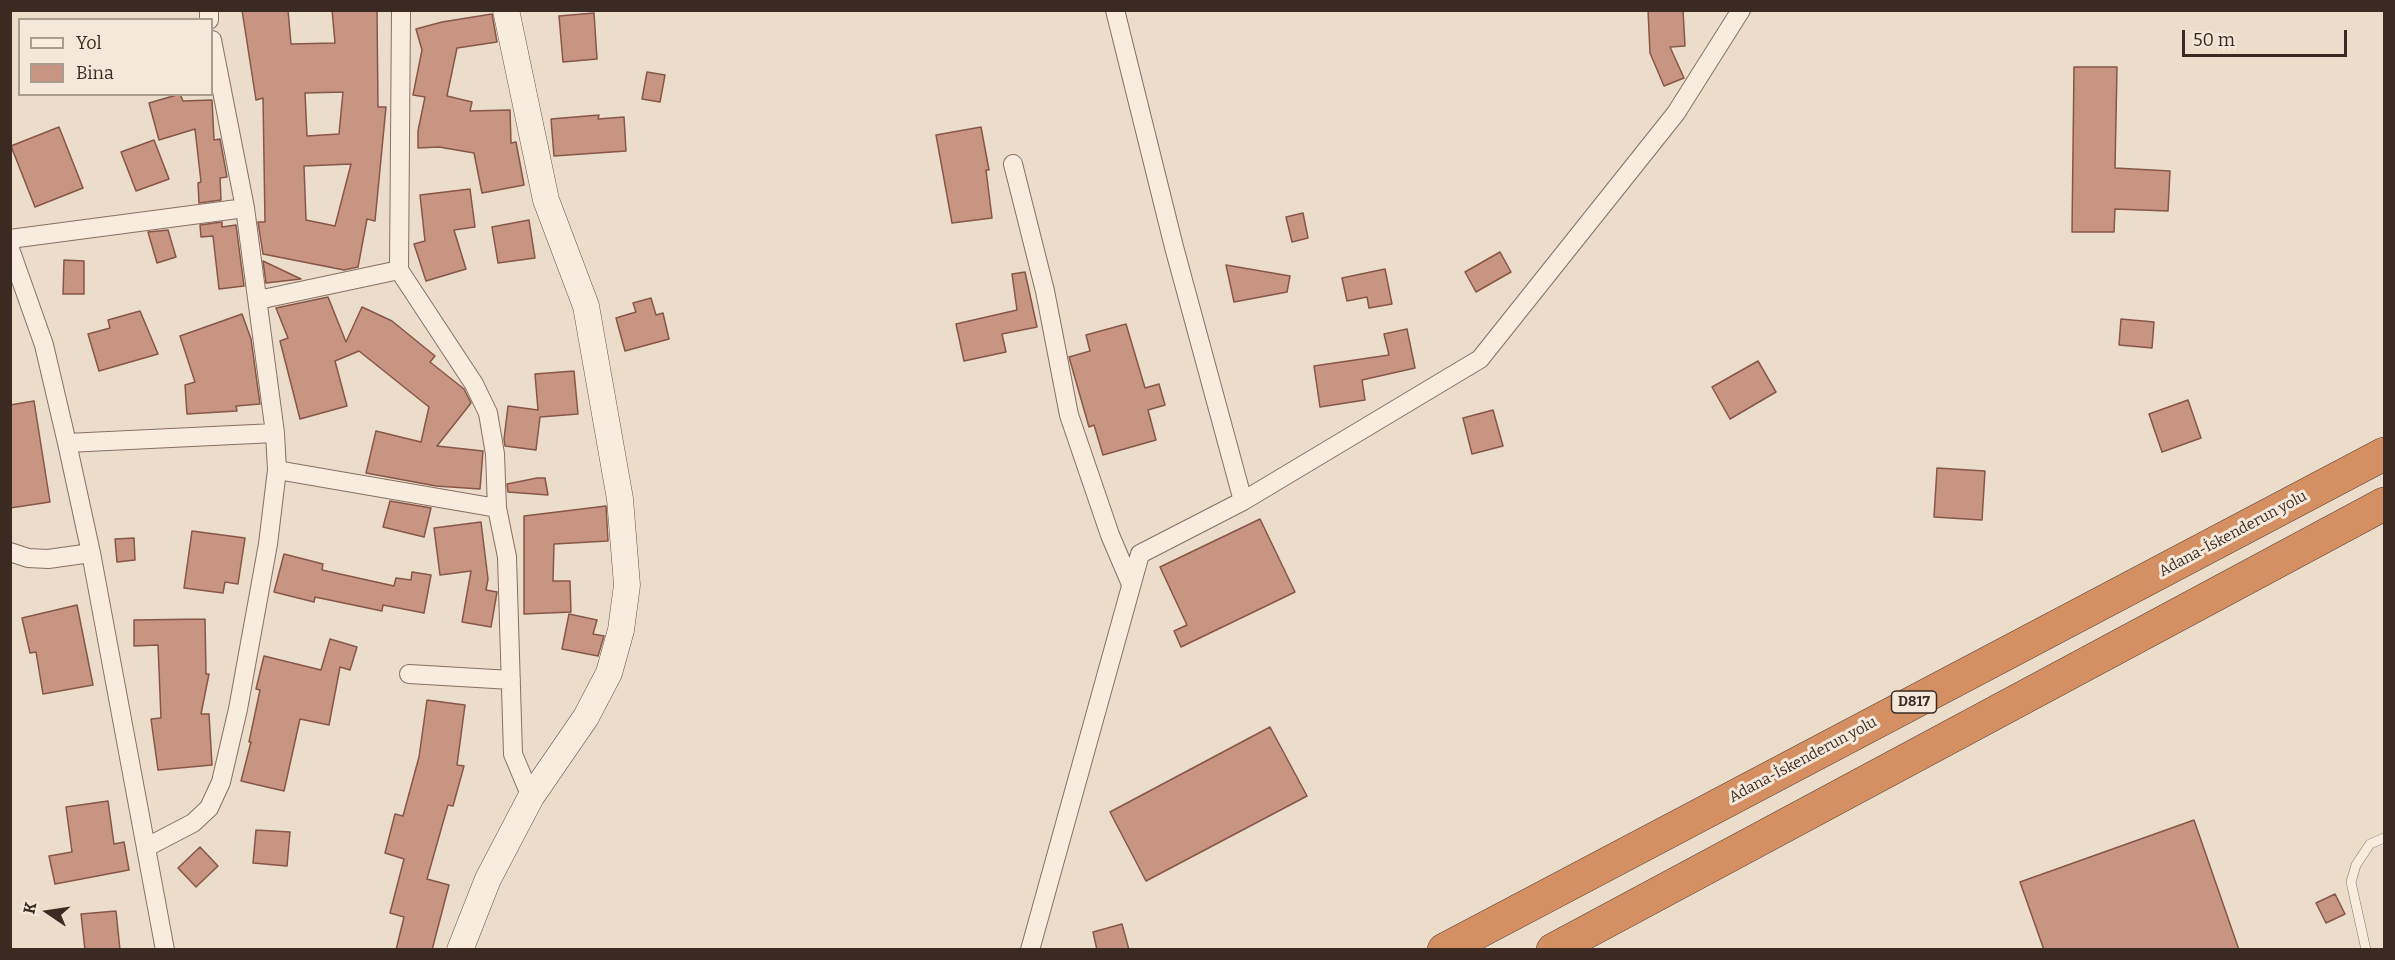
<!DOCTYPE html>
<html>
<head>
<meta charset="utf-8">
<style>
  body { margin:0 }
  #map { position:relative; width:2395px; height:960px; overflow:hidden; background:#ecddcb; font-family:Bitter,serif }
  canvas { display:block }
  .frame { position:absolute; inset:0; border:12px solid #3a2a22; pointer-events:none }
  .legend { position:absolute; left:18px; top:18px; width:195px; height:78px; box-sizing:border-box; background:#f4e8da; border:2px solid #aa9c90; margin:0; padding:8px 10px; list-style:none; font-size:18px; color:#3a2a22 }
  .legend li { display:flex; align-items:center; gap:12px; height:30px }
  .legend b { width:30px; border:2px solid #aa9c90 }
  .north { position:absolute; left:18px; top:882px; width:60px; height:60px; -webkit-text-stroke:4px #f4e8da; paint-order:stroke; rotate:283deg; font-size:16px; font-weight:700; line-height:24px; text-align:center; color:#3a2a22 }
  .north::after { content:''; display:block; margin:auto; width:21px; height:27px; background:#3a2a22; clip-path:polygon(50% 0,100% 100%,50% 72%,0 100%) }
  .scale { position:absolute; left:2182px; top:30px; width:165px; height:27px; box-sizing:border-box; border:3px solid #3a2a22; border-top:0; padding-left:8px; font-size:18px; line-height:21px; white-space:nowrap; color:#3a2a22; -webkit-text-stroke:4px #f4e8da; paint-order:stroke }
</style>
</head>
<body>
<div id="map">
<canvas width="2395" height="960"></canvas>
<div class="frame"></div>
<ul class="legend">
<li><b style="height:8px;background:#f7ecde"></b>Yol</li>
<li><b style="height:16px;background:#c89583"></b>Bina</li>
</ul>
<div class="north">K</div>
<div class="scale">50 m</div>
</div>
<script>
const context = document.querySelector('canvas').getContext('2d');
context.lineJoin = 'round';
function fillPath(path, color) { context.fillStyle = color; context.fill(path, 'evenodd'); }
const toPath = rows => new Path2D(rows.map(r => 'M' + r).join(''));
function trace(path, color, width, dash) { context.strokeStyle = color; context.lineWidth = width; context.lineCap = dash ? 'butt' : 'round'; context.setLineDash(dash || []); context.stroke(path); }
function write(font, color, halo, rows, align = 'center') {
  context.font = font + ' Bitter,serif'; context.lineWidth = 6; context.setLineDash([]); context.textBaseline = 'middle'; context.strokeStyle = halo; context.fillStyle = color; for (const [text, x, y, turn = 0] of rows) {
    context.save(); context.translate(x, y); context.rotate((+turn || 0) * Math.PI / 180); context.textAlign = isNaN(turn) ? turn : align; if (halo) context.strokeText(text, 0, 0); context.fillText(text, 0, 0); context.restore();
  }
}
const building = toPath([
  [242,10,288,10,291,44,335,43,332,10,377,10,378,107,386,107,375,221,367,219,358,267,344,270,263,254,258,222,265,222,263,98,256,100,242,10],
  [343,92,339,134,307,136,305,93,343,92],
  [351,164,335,226,306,220,304,166,351,164],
  [1648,10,1683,10,1685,46,1670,47,1684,78,1664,86,1650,53,1648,10],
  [594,13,597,59,563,62,559,16,594,13],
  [492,14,497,42,457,48,447,96,472,102,470,111,510,110,511,143,516,142,524,185,482,193,474,153,439,147,418,148,418,131,425,97,413,95,422,50,416,29,442,22,492,14],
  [2074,67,2117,67,2115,168,2170,171,2168,211,2115,209,2114,232,2072,232,2074,67],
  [647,72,665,75,660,102,642,99,647,72],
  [180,94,183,101,212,100,214,140,220,139,227,177,220,178,221,200,199,203,198,183,201,182,195,129,159,140,149,103,180,94],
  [599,115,598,119,624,117,626,151,554,156,551,119,599,115],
  [59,127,83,188,35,207,11,146,59,127],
  [981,127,989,170,986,170,992,218,952,223,936,135,981,127],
  [154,140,169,179,136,191,121,152,154,140],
  [470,189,475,227,454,230,466,269,426,281,414,244,425,241,420,195,470,189],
  [1303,213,1308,238,1292,242,1286,217,1303,213],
  [529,220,535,258,498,263,492,227,529,220],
  [222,222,222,227,236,225,244,286,219,289,213,236,201,237,200,225,222,222],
  [168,230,176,257,157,263,148,232,168,230],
  [1500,252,1511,272,1476,292,1465,272,1500,252],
  [64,260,84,261,84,294,63,294,64,260],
  [263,261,301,279,266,283,263,261],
  [1226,265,1290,276,1287,292,1234,302,1226,265],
  [1385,269,1392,304,1369,308,1367,297,1347,301,1342,278,1385,269],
  [1025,272,1037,327,1002,334,1006,352,964,361,956,324,1017,310,1012,274,1025,272],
  [328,297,346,342,362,307,392,321,435,356,430,362,464,389,471,403,437,446,483,451,480,489,436,486,366,473,376,431,421,442,429,407,359,351,335,361,347,406,300,419,280,341,288,338,276,308,328,297],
  [651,298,656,315,663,313,669,339,625,351,616,318,636,312,633,303,651,298],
  [140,311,158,354,99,371,88,334,110,328,108,320,140,311],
  [242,314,251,339,260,404,236,406,237,411,187,414,185,385,195,382,180,336,242,314],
  [2121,319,2154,322,2152,348,2119,345,2121,319],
  [1126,324,1145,388,1159,384,1165,405,1148,410,1156,440,1103,455,1094,425,1089,427,1069,357,1090,351,1086,335,1126,324],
  [1407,329,1415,368,1362,380,1365,400,1320,407,1314,366,1389,355,1384,334,1407,329],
  [1758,361,1776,392,1730,419,1712,387,1758,361],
  [574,371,578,414,540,417,536,450,505,446,504,439,508,406,538,410,535,374,574,371],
  [2188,400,2201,438,2162,452,2149,414,2188,400],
  [34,401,50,502,10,508,10,405,34,401],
  [1493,410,1503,446,1472,454,1463,418,1493,410],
  [1937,468,1985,471,1982,520,1934,517,1937,468],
  [537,478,545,478,548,495,508,492,507,484,537,478],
  [390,501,431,508,424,537,383,527,390,501],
  [606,506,608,541,554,544,553,581,570,581,571,612,524,614,524,516,606,506],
  [1260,519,1295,592,1181,647,1174,631,1187,625,1160,567,1260,519],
  [481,522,488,579,486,590,497,592,491,627,462,622,471,571,440,575,434,528,481,522],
  [192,531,245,538,238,584,225,582,223,593,184,588,192,531],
  [134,538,135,560,117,562,115,539,134,538],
  [284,554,323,564,322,570,394,586,396,578,411,580,412,572,431,575,424,613,383,605,382,611,315,597,314,602,274,592,284,554],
  [77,605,93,685,43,694,36,652,30,653,22,618,77,605],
  [569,614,597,620,593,634,604,636,598,656,562,649,569,614],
  [205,619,206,674,209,674,201,714,209,714,212,765,158,770,151,719,161,718,158,645,134,646,134,620,205,619],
  [330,639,357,647,350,670,340,667,329,725,300,719,284,791,241,781,251,742,249,742,260,690,256,689,264,656,321,670,330,639],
  [427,700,465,705,457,765,464,766,453,806,448,805,427,879,449,885,432,950,396,950,404,917,390,913,404,859,385,853,395,814,403,816,419,757,427,700],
  [1270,727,1307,796,1146,881,1110,812,1270,727],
  [108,801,114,844,124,842,129,870,55,884,49,856,72,852,66,807,108,801],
  [2194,820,2239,950,2044,950,2020,882,2194,820],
  [256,830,290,832,287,866,253,863,256,830],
  [200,847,218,866,196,887,178,868,200,847],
  [2335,894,2345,914,2326,923,2316,903,2335,894],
  [116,911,120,950,85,950,81,914,116,911],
  [1122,924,1129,950,1097,950,1093,932,1122,924]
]);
fillPath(building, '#c89583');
trace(building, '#865647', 1.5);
const lane = toPath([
  [2366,950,2351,882,2356,865,2370,844,2384,838]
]);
const street = toPath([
  [209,10,209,20],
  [401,10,399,270,474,384,488,413,495,454,497,508,507,557,513,754,531,797],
  [1115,10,1174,247,1243,501],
  [1013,164,1045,291,1069,415,1110,535,1130,582],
  [10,239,245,208],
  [10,249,44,345,67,443,91,553,165,950],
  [258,300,399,270],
  [67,443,275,433],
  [277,470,497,508],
  [10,552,28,558,48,559,91,553],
  [409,674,511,680],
  [147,847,193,823,209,808,221,782,238,709,268,544,277,470,275,433,245,208,212,40],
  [1030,950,1140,554,1243,501,1480,359,1676,113,1741,10]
]);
const secondary = toPath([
  [460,950,488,879,531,797,586,717,609,673,621,630,627,585,620,499,586,306,546,200,506,10]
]);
const highway = toPath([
  [1444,950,2384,454],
  [1553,950,2384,504]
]);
trace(lane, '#886f60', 10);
trace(street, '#886f60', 20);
trace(secondary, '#6a5043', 27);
trace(highway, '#573e33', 34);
trace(lane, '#f7ecde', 9);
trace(street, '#f7ecde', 18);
trace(secondary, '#f7ecde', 26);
trace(highway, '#d49063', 33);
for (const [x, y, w] of [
  [1914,702,45]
]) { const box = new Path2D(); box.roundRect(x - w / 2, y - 11, w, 22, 4.5); context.fillStyle = '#f4e8da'; context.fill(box); trace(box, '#3a2a22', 1.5); }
write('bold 14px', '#3a2a22', null, [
  ["D817",1914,702]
]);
write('15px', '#3a2a22', '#f4e8da', [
  ["Adana-İskenderun yolu",2233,534,-28],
  ["Adana-İskenderun yolu",1803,760,-28]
]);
</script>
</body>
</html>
